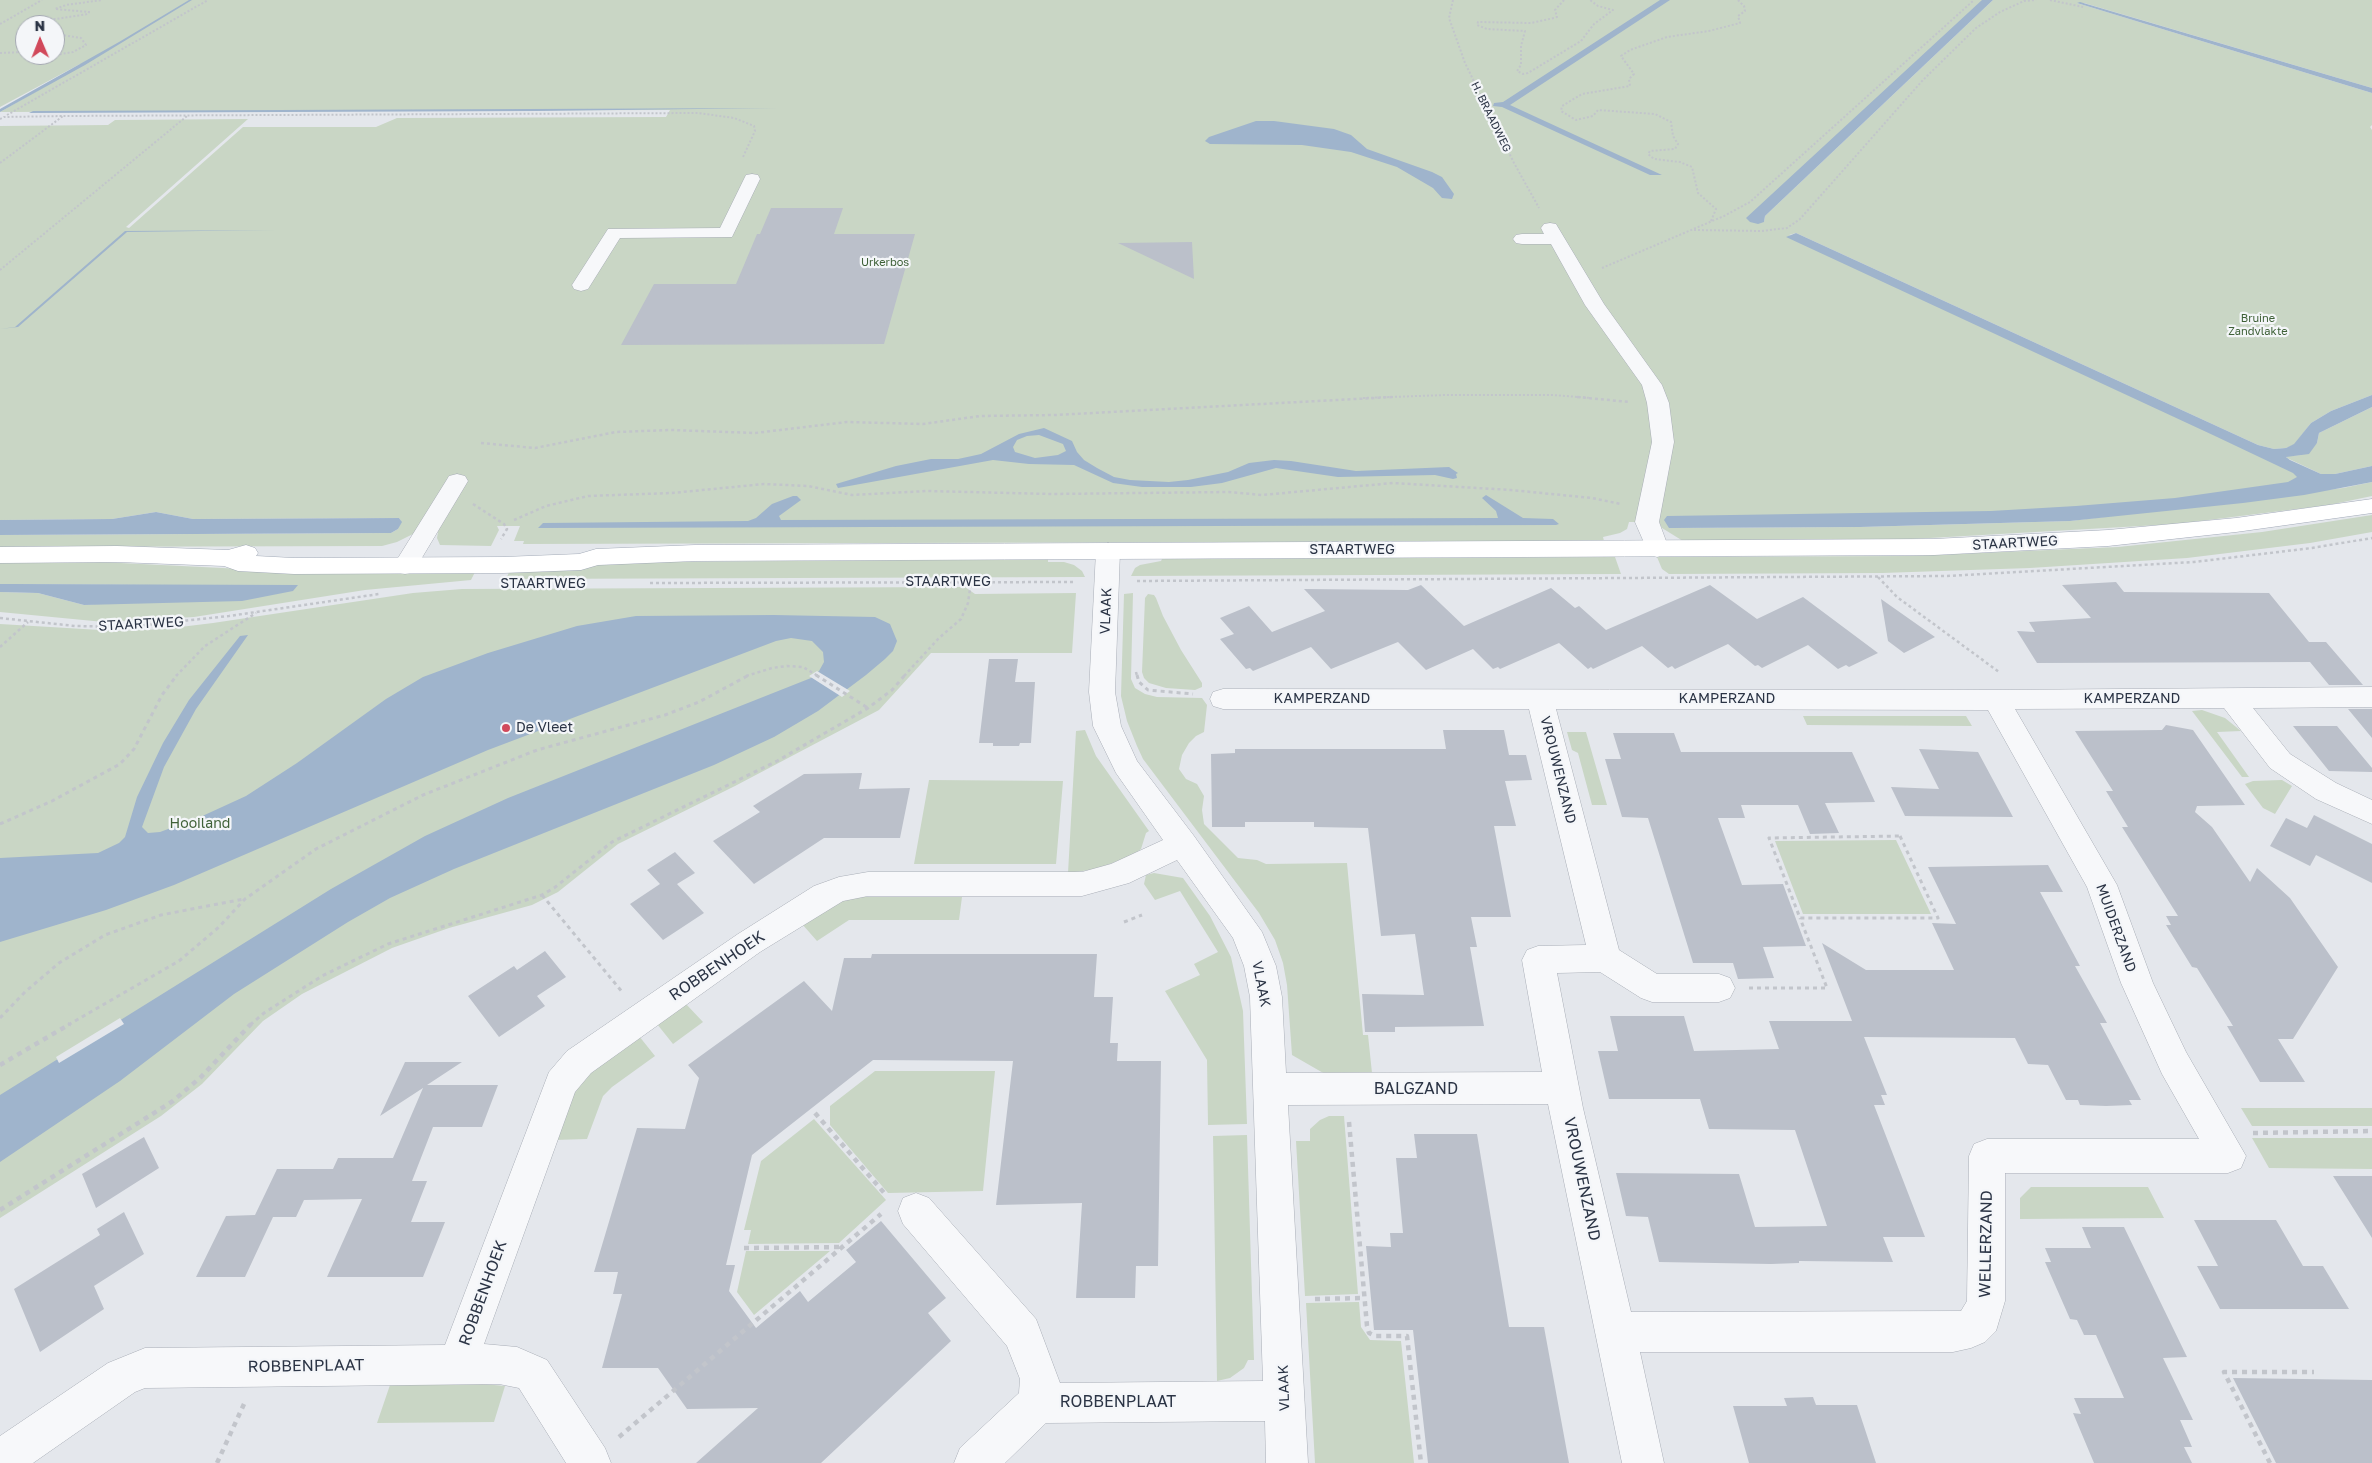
<!DOCTYPE html>
<html>
<head>
<meta charset="utf-8">
<style>
  body { margin:0 }
  #map { position:relative; width:2372px; height:1463px; overflow:hidden; background:#e4e7ec; font-family:"Golos Text",sans-serif }
  canvas { display:block }
  .north { position:absolute; left:15px; top:15px; width:50px; height:50px; box-sizing:border-box; background:#f4f6f9; border:1px solid #a4a8b1; border-radius:50%; rotate:359deg; font-size:14px; font-weight:700; line-height:20px; text-align:center; color:#2b3445 }
  .north::after { content:''; display:block; margin:auto; width:18px; height:22px; background:#d1495b; clip-path:polygon(50% 0,100% 100%,50% 72%,0 100%) }
</style>
</head>
<body>
<div id="map">
<canvas width="2372" height="1463"></canvas>
<div class="north">N</div>
</div>
<script>
const context = document.querySelector('canvas').getContext('2d');
context.lineJoin = 'round';
function fillPath(path, color) { context.fillStyle = color; context.fill(path, 'evenodd'); }
const toPath = rows => new Path2D(rows.map(r => 'M' + r).join(''));
function trace(path, color, width, dash) { context.strokeStyle = color; context.lineWidth = width; context.lineCap = dash ? 'butt' : 'round'; context.setLineDash(dash || []); context.stroke(path); }
function write(font, color, halo, rows, align = 'center') {
  context.font = font + ' "Golos Text",sans-serif'; context.lineWidth = 4.5; context.setLineDash([]); context.textBaseline = 'middle'; context.strokeStyle = halo; context.fillStyle = color; for (const [text, x, y, turn = 0] of rows) {
    context.save(); context.translate(x, y); context.rotate((+turn || 0) * Math.PI / 180); context.textAlign = isNaN(turn) ? turn : align; if (halo) context.strokeText(text, 0, 0); context.fillText(text, 0, 0); context.restore();
  }
}
fillPath(toPath([
  [0,0,1987,0,1758,221,1764,222,1765,216,1993,0,2372,0,2372,88,2084,3,2077,3,2372,93,2372,125,2370,127,2372,130,2372,395,2331,411,2311,423,2294,445,2286,448,2274,449,2258,445,1796,233,1789,235,2328,485,2198,503,1671,528,1860,527,2070,521,2343,488,2372,482,2372,496,2329,505,2176,524,1912,539,1683,541,1662,528,1659,522,1629,522,1627,529,1620,533,1603,537,1604,541,523,544,524,541,514,541,520,526,497,526,499,530,491,546,440,545,437,538,439,526,415,533,397,542,382,546,0,547,0,535,391,533,398,529,401,521,399,518,193,519,156,512,112,519,0,520,0,126,108,125,115,120,248,119,126,227,129,228,243,127,376,127,397,118,666,117,670,110,0,112,84,64,80,64,0,107],
  [25,25,55,25,55,55,25,55],
  [2372,407,2372,466,2335,474,2321,474,2287,458,2286,456,2301,455,2317,443,2319,433],
  [2372,515,2372,532,2310,543,2187,558,2030,568,1882,573,1669,574,1662,569,1657,557,1910,556,2118,547,2262,532],
  [1615,557,1621,574,1131,576,1135,568,1140,565,1161,561,1162,559],
  [1048,559,1048,562,1064,562,1074,565,1082,571,1085,577,506,579,510,570,652,562],
  [100,562,304,572,476,570,471,580,365,590,194,617,104,622,0,612,0,592,38,593,84,605,297,586,0,584,0,563],
  [965,587,975,594,1076,593,1072,653,931,653,879,710,735,786,618,844,558,892,532,905,449,928,392,948,302,994,263,1021,202,1084,161,1116,0,1218,0,624,117,631,164,629,213,623,413,593,462,589],
  [1133,593,1131,679,1135,688,1145,694,1157,697,1202,698,1207,705,1204,732,1196,736,1189,743,1182,755,1179,769,1186,779,1197,784,1204,796,1202,810,1204,824,1238,858,1257,860,1266,864,1347,863,1363,1035,1368,1035,1372,1073,1325,1074,1292,1055,1287,985,1283,963,1275,940,1259,913,1143,759,1137,746,1127,721,1121,696,1124,594],
  [1148,594,1154,595,1156,598,1163,616,1181,650,1202,683,1202,687,1195,690,1166,688,1149,683,1144,678,1142,672,1145,598],
  [2202,710,2225,718,2241,731,2217,732,2249,777,2242,777,2192,711],
  [1803,716,1966,716,1972,726,1807,725],
  [1085,730,1096,756,1149,831,1146,833,1141,849,1133,855,1097,869,1068,873,1076,731],
  [1567,732,1586,732,1607,805,1592,805,1578,753,1572,750],
  [929,780,1063,781,1056,864,914,864],
  [2282,780,2292,786,2275,814,2263,808,2245,784,2253,781],
  [1896,840,1931,914,1803,914,1775,841],
  [1154,873,1183,878,1210,916,1231,957,1243,1011,1247,1124,1208,1125,1207,1060,1165,991,1200,975,1194,964,1218,952,1180,891,1155,900,1144,884,1146,875],
  [858,897,962,897,959,920,849,920,817,941,802,924,831,904],
  [686,1004,703,1022,673,1044,657,1024],
  [639,1036,655,1056,612,1087,603,1096,587,1139,554,1140,578,1082],
  [875,1071,995,1071,983,1191,888,1193,830,1125,830,1106],
  [2241,1108,2372,1108,2372,1126,2252,1126],
  [1329,1116,1344,1116,1358,1294,1305,1296,1296,1141,1310,1141,1310,1129,1320,1120],
  [814,1119,886,1200,839,1243,748,1244,751,1230,744,1230,761,1161],
  [1247,1135,1254,1360,1248,1360,1244,1368,1230,1378,1217,1381,1213,1136],
  [2252,1138,2372,1138,2372,1169,2269,1168],
  [2031,1187,2148,1187,2164,1218,2020,1219,2020,1198],
  [746,1251,830,1251,754,1315,737,1292],
  [1359,1302,1361,1327,1370,1340,1401,1341,1414,1463,1315,1463,1306,1303],
  [394,1383,483,1384,505,1386,494,1422,377,1423,390,1385]
]), '#c9d6c5');
fillPath(toPath([
  [189,0,192,0,85,65,0,112,0,109,119,42],
  [1660,0,1670,0,1510,105,1662,175,1650,175,1502,107,1493,106,1494,103,1503,102],
  [1982,0,1993,0,1765,216,1764,222,1758,224,1750,222,1746,218],
  [2080,2,2372,88,2372,93,2077,3],
  [777,108,537,111,29,113,33,111],
  [1256,121,1274,121,1334,129,1351,135,1367,149,1432,172,1442,177,1454,194,1452,199,1442,198,1433,188,1397,167,1351,152,1302,145,1210,144,1205,141,1209,137],
  [275,230,127,232,18,327,0,329,15,327,125,231],
  [1796,233,2258,445,2274,449,2286,448,2294,444,2311,423,2331,411,2372,395,2372,407,2319,433,2317,443,2309,454,2286,457,2290,460,2321,474,2335,474,2372,466,2372,482,2304,495,2243,503,2070,521,1860,527,1669,528,1664,520,1667,516,1991,511,2076,506,2175,498,2288,482,2297,477,2293,473,2215,436,1786,237],
  [1044,428,1072,441,1077,452,1084,460,1097,468,1114,477,1130,480,1169,482,1188,480,1228,472,1249,463,1274,460,1291,461,1356,471,1449,467,1458,473,1456,474,1457,478,1453,479,1435,475,1338,477,1276,468,1222,483,1191,487,1142,487,1113,483,1074,465,1029,464,993,460,838,488,836,484,896,466,931,459,958,459,981,454,1019,434],
  [1039,435,1063,444,1066,451,1058,455,1035,458,1015,452,1013,447,1017,440,1027,436],
  [1486,495,1523,518,1553,519,1559,524,1556,525,538,528,543,523,748,521,756,518,772,504,793,496,797,496,801,500,779,516,781,520,1498,518,1496,511,1482,498],
  [156,512,193,519,399,518,402,522,398,529,391,533,0,535,0,520,112,519],
  [0,584,15,584,298,585,293,591,242,601,84,605,38,593,0,592],
  [774,615,875,617,890,624,897,641,893,651,885,659,866,675,818,711,774,737,714,765,454,869,390,898,348,922,234,994,120,1081,0,1162,0,1095,331,889,425,836,508,798,811,678,819,671,824,662,823,652,812,641,791,638,776,641,488,750,174,885,106,910,0,942,0,858,98,853,119,843,125,837,137,797,163,743,189,700,240,636,248,635,196,709,164,767,142,827,148,833,160,832,198,818,246,796,297,763,386,699,423,677,488,653,577,626,636,616]
]), '#9fb4cc');
fillPath(toPath([
  [817,671,850,691,842,697,809,676],
  [120,1018,124,1024,59,1063,56,1057]
]), '#e4e7ec');
fillPath(toPath([
  [771,208,843,208,834,234,915,234,884,344,621,345,654,284,736,284,757,234,760,234],
  [1192,242,1194,279,1118,243],
  [2116,582,2124,592,2269,593,2309,642,2326,642,2363,685,2329,685,2310,662,2037,663,2017,631,2035,632,2029,622,2091,618,2062,585],
  [1421,585,1464,626,1551,588,1575,608,1579,606,1606,630,1710,585,1757,619,1803,597,1878,653,1849,667,1846,665,1838,669,1808,645,1762,668,1758,665,1755,666,1728,644,1675,669,1672,666,1668,668,1642,646,1593,669,1591,667,1588,669,1559,643,1500,669,1498,667,1493,669,1473,649,1426,670,1398,642,1331,669,1311,647,1253,671,1250,668,1246,669,1220,639,1234,634,1220,618,1249,606,1272,632,1325,611,1304,589,1408,590],
  [1881,599,1935,637,1904,653,1888,641],
  [989,659,1018,659,1015,682,1035,682,1031,743,1020,743,1019,746,993,746,993,743,979,743],
  [2348,709,2372,709,2372,738],
  [2166,725,2193,730,2245,805,2197,806,2195,812,2212,827,2250,882,2257,868,2290,898,2338,967,2293,1039,2278,1039,2305,1082,2260,1082,2227,1026,2233,1026,2197,968,2192,967,2166,925,2171,925,2166,916,2178,916,2122,827,2128,827,2106,791,2113,791,2075,731,2162,730],
  [2293,726,2337,726,2372,768,2372,772,2329,771],
  [1443,730,1504,730,1509,755,1526,755,1532,780,1505,781,1516,826,1494,826,1511,917,1471,917,1477,947,1470,947,1484,1026,1395,1027,1395,1032,1365,1032,1362,994,1424,995,1415,934,1381,936,1368,828,1314,827,1314,822,1245,822,1245,827,1212,827,1211,754,1235,753,1235,749,1446,749],
  [1613,733,1674,733,1681,752,1852,752,1875,802,1825,803,1839,833,1810,834,1798,805,1741,805,1745,818,1718,818,1742,885,1783,884,1806,946,1763,947,1774,978,1738,979,1733,963,1693,963,1648,818,1622,817,1605,759,1621,759],
  [1919,749,1978,752,2013,817,1905,816,1891,787,1939,789],
  [862,773,859,789,910,788,900,838,824,838,754,884,713,841,760,812,753,806,804,774],
  [2314,815,2372,844,2372,883,2316,855,2310,866,2270,846,2286,818,2307,828],
  [675,852,695,873,677,884,704,913,663,940,630,904,660,884,647,870],
  [2048,865,2063,892,2040,892,2080,966,2075,966,2107,1023,2100,1023,2141,1100,2129,1100,2132,1105,2106,1106,2080,1105,2078,1100,2066,1100,2048,1065,2028,1064,2015,1038,1864,1037,1887,1095,1881,1095,1885,1105,1874,1105,1925,1237,1883,1237,1893,1262,1799,1261,1799,1263,1771,1264,1659,1262,1648,1217,1626,1216,1616,1173,1739,1174,1755,1227,1827,1226,1795,1130,1709,1129,1700,1099,1609,1099,1598,1051,1618,1051,1610,1016,1684,1016,1694,1051,1779,1049,1769,1021,1852,1021,1822,943,1866,970,1954,970,1932,923,1956,924,1928,867],
  [545,951,566,977,537,996,545,1006,499,1037,468,996,514,966,517,970],
  [872,954,1097,954,1094,997,1113,997,1110,1043,1118,1043,1117,1061,1161,1061,1158,1266,1136,1266,1135,1298,1076,1298,1082,1203,996,1205,1013,1061,873,1060,752,1155,726,1265,735,1265,729,1291,756,1328,800,1291,808,1302,856,1262,846,1250,881,1221,946,1298,928,1313,951,1341,821,1463,696,1463,758,1408,687,1409,658,1368,602,1368,622,1294,613,1294,618,1272,594,1272,637,1128,685,1129,699,1078,688,1065,804,981,832,1011,844,958,871,958],
  [405,1062,462,1062,427,1085,498,1085,482,1127,433,1127,412,1181,427,1181,411,1222,445,1222,423,1277,327,1277,362,1199,304,1200,296,1217,273,1217,245,1277,196,1277,226,1216,255,1215,277,1169,333,1169,338,1158,393,1158,423,1088,380,1116],
  [1414,1134,1477,1134,1509,1327,1544,1327,1569,1463,1428,1463,1413,1330,1374,1330,1366,1246,1391,1247,1390,1233,1403,1233,1396,1158,1417,1158],
  [144,1137,159,1168,96,1208,82,1174],
  [2333,1176,2372,1176,2372,1238],
  [124,1212,144,1254,94,1286,104,1309,40,1352,14,1289,100,1235,97,1229],
  [2194,1220,2276,1220,2303,1266,2323,1266,2349,1309,2220,1309,2197,1266,2218,1266],
  [2082,1227,2124,1227,2187,1357,2163,1358,2193,1420,2180,1420,2192,1447,2184,1447,2192,1463,2094,1463,2073,1413,2081,1414,2074,1398,2124,1398,2096,1335,2084,1335,2077,1320,2070,1319,2045,1262,2051,1262,2045,1248,2091,1248],
  [2233,1378,2372,1380,2372,1463,2276,1463],
  [1813,1397,1816,1405,1857,1405,1876,1463,1749,1463,1733,1406,1787,1406,1784,1398]
]), '#bbc0ca');
const minor = toPath([
  [752,174,758,175,760,179,732,237,620,238,588,289,581,291,574,289,572,285,608,229,720,228,744,179,746,175,752,174],
  [1550,223,1556,224,1604,304,1662,385,1669,403,1674,442,1659,522,1669,549,1665,554,1657,557,1649,554,1635,522,1652,442,1647,403,1642,385,1585,305,1551,244,1522,244,1516,243,1513,239,1516,235,1522,234,1544,234,1541,228,1544,224,1550,223],
  [457,474,465,476,468,481,417,566,414,572,405,574,396,572,393,566,446,481,449,476,457,474],
  [1108,543,1116,546,1120,551,1115,692,1121,726,1137,761,1194,836,1262,932,1276,966,1282,997,1286,1073,1542,1072,1522,960,1527,950,1538,946,1586,945,1529,709,1223,709,1213,706,1210,699,1213,692,1223,689,1996,690,2372,687,2372,707,2253,708,2290,754,2336,783,2372,800,2372,824,2316,799,2270,768,2224,708,2015,709,2117,885,2153,983,2186,1052,2246,1156,2241,1168,2228,1173,2005,1173,2005,1301,1996,1331,1985,1342,1971,1348,1953,1352,1640,1352,1664,1463,1622,1463,1548,1104,1288,1105,1308,1463,1266,1463,1265,1421,1046,1423,1005,1463,954,1463,960,1448,1019,1393,1020,1379,1007,1346,903,1224,898,1211,903,1198,916,1193,929,1198,1036,1319,1060,1383,1263,1381,1250,997,1244,966,1233,938,1177,860,1129,883,1082,896,868,896,843,901,760,952,591,1073,575,1092,484,1344,517,1347,547,1360,605,1448,611,1463,566,1463,519,1388,499,1384,145,1388,135,1392,33,1463,0,1463,0,1436,108,1363,145,1348,445,1345,549,1072,567,1051,738,934,814,886,839,877,868,872,1082,872,1111,864,1163,840,1116,773,1093,726,1089,692,1096,551,1100,546,1108,543],
  [1556,709,1988,710,2087,887,2121,983,2162,1074,2199,1139,1987,1139,1974,1144,1969,1156,1967,1301,1961,1311,1631,1312,1583,1108,1557,973,1600,972,1641,998,1652,1002,1719,1002,1730,998,1735,988,1730,978,1719,974,1657,974,1619,950,1556,709]
]);
const major = toPath([
  [2372,499,2372,513,2236,532,2108,546,1934,555,695,561,598,565,581,570,503,573,294,574,238,571,224,566,117,562,0,563,0,547,117,546,228,550,246,545,255,548,258,553,256,556,294,558,503,557,579,554,596,549,695,545,1934,539,2108,530,2236,518,2372,499]
]);
trace(minor, '#a9aeb7', 1);
trace(major, '#a3abb8', 1);
trace(toPath([
  [1453,0,1449,18,1465,63,1514,163,1539,208],
  [1564,0,1555,10,1557,17,1554,18,1531,23,1478,22,1477,25,1487,29,1525,31,1521,46,1521,65,1517,71,1523,74,1528,73,1581,41,1594,24,1613,10,1598,6,1590,0],
  [2050,0,2083,7],
  [0,24,42,0],
  [30,25,27,24,28,22,35,18,56,19,88,14,89,12,55,9,66,5,102,0],
  [55,28,62,35,81,38,86,45,73,52,55,55],
  [0,53,25,52],
  [7,115,208,0],
  [0,119,4,117,63,116,698,113,734,118,754,126,755,131,743,157],
  [0,163,63,116],
  [1711,221,1716,209,1698,193,1692,167,1680,162,1654,159,1648,154,1650,151,1675,149,1678,144,1673,136,1671,122,1655,114,1598,110,1593,116,1576,120,1561,111,1562,106,1582,94,1630,86,1629,79,1634,74,1621,56,1630,50,1667,37,1709,31,1740,23,1738,16,1745,11,1744,6,1738,0],
  [1694,230,1762,231,1787,228,1800,219,1923,80,1976,28,2000,12,2024,1,2036,0],
  [1602,268,1724,216,1750,202,1974,0],
  [0,270,187,116],
  [1363,398,1446,395,1553,395,1591,398]
]), '#c2c5cb', 2, [2, 2]);
trace(toPath([
  [1577,397,1630,402],
  [481,443,535,448,616,432,671,430,755,433,847,422,923,424,980,416,1055,415,1393,397],
  [473,504,504,524,507,529,501,539],
  [514,520,546,506,588,496,672,493,764,484,808,486,852,495,927,491,1051,494,1229,492,1262,495,1393,483,1511,490,1592,498,1621,504],
  [1878,577,1897,597,1999,672],
  [1137,581,1947,576,2194,562,2312,548,2372,538],
  [650,583,1076,582],
  [0,618,75,626,126,627,229,616,379,594],
  [0,647,28,622],
  [1136,672,1137,676],
  [176,676,205,646,256,613],
  [746,676,772,668,787,666,803,667,818,676],
  [904,676,939,638,961,619,968,603,971,582]
]), '#c2c5cb', 2.5, [3, 3]);
trace(toPath([
  [816,675,868,708],
  [1137,675,1139,682,1148,690,1193,694],
  [0,824,52,801,120,764,134,749,162,695,177,675],
  [1900,836,1938,918,1800,918,1769,838,1900,836],
  [542,895,623,993],
  [1124,922,1142,915],
  [1749,988,1827,988,1800,918],
  [0,1018,25,992,59,963,105,935,161,915,244,899],
  [68,1025,179,961,219,927,245,899,316,849,423,795,537,750,665,715,699,702,749,675],
  [250,1025,264,1013,322,976,388,944,542,895,554,888,612,842,777,761,868,708,892,690,905,675]
]), '#c2c5cb', 3, [4, 4]);
trace(toPath([
  [0,1065,70,1024],
  [815,1113,886,1195],
  [1349,1122,1367,1326,1369,1333,1375,1336,1407,1336,1421,1463],
  [2253,1133,2372,1131],
  [0,1210,173,1101,201,1077,251,1024],
  [744,1248,843,1247],
  [1315,1299,1365,1298],
  [619,1437,881,1214],
  [217,1463,244,1404],
  [2270,1463,2224,1372,2314,1372]
]), '#c2c5cb', 4.5, [5, 5]);
fillPath(minor, '#f7f8fa');
fillPath(major, '#fff');
for (const [x, y, r, color] of [
  [506,728,5,"#d1495b"]
]) { const dot = new Path2D(); dot.arc(x, y, r, 0, 2 * Math.PI); context.fillStyle = color; context.fill(dot); trace(dot, '#f4f6f9', 2); }
write('11px', '#2b3445', '#f4f6f9', [
  ["H. BRAADWEG",1491,117,64]
]);
write('11px', '#3f6138', '#f4f6f9', [
  ["Urkerbos",885,263],
  ["Bruine",2258,319],
  ["Zandvlakte",2258,332]
]);
write('14px', '#2b3445', '#f4f6f9', [
  ["STAARTWEG",2015,543,-3],
  ["STAARTWEG",1352,550],
  ["STAARTWEG",948,582],
  ["STAARTWEG",543,584],
  ["VLAAK",1106,611,-88],
  ["STAARTWEG",141,624,-3],
  ["KAMPERZAND",1322,699],
  ["KAMPERZAND",1727,699],
  ["KAMPERZAND",2132,699],
  ["VROUWENZAND",1558,770,76],
  ["MUIDERZAND",2116,928,70],
  ["VLAAK",1261,984,79],
  ["VLAAK",1284,1388,-92]
]);
write('14px', '#2b3445', '#f4f6f9', [
  ["De Vleet",516,728]
], 'left');
write('14px', '#3f6138', '#f4f6f9', [
  ["Hooiland",200,824]
]);
write('16px', '#2b3445', '#f4f6f9', [
  ["ROBBENHOEK",717,966,-34],
  ["BALGZAND",1416,1089],
  ["VROUWENZAND",1582,1179,78],
  ["WELLERZAND",1986,1244,-89],
  ["ROBBENHOEK",483,1293,-70],
  ["ROBBENPLAAT",306,1366,-1],
  ["ROBBENPLAAT",1118,1402]
]);
</script>
</body>
</html>
